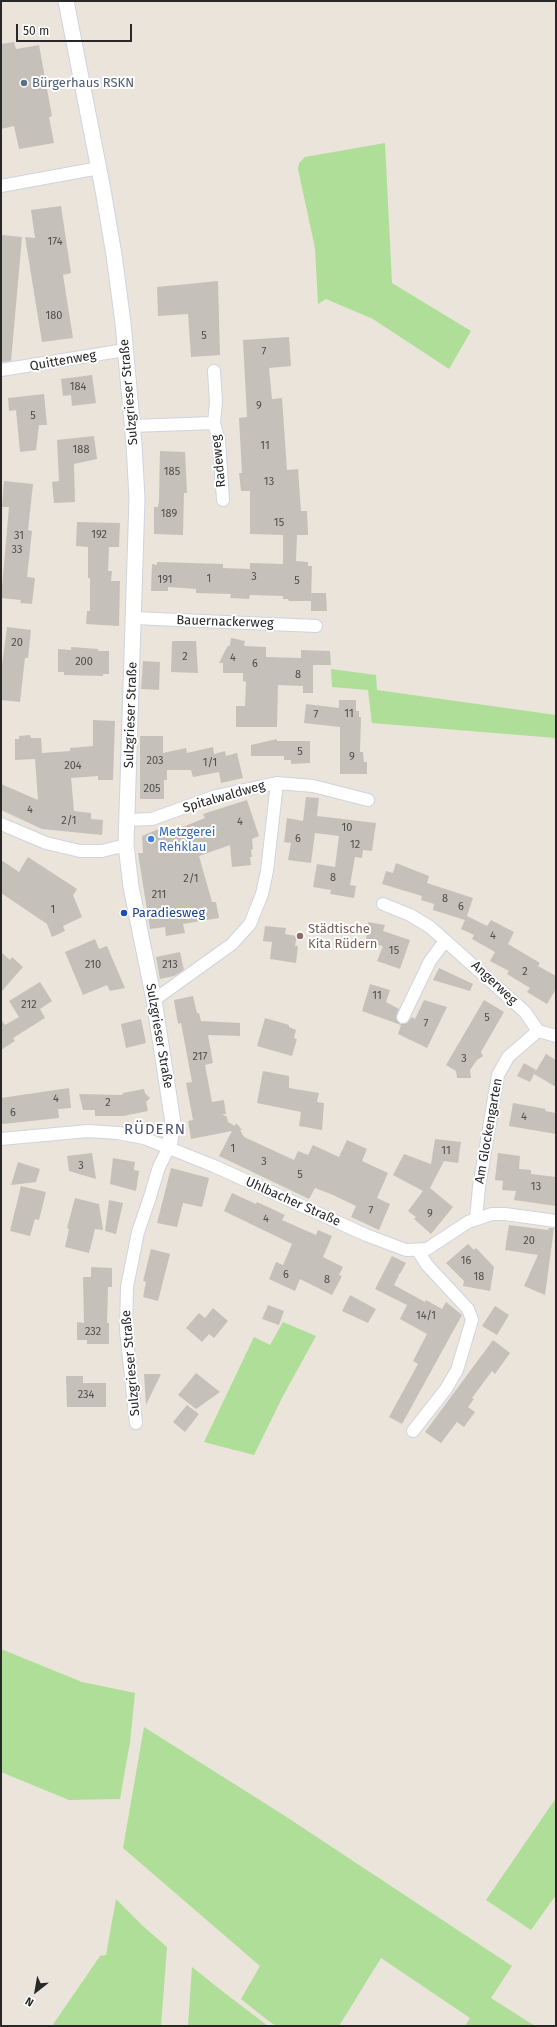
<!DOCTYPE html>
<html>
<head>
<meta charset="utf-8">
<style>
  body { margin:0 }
  #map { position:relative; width:557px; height:2027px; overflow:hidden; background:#eae4da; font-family:"Fira Sans",sans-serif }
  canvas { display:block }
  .frame { position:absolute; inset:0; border:2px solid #282828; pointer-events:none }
  .north { position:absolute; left:16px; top:1971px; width:40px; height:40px; -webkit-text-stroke:3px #fff; paint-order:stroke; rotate:211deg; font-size:11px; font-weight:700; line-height:16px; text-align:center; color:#282828 }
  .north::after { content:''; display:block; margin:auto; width:14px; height:18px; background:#282828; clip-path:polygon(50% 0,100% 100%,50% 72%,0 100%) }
  .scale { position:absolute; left:16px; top:24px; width:116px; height:18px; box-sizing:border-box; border:2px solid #282828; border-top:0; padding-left:5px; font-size:12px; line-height:14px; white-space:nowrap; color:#282828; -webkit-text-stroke:3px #fff; paint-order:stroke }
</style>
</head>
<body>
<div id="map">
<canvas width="557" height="2027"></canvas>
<div class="frame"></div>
<div class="north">N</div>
<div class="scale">50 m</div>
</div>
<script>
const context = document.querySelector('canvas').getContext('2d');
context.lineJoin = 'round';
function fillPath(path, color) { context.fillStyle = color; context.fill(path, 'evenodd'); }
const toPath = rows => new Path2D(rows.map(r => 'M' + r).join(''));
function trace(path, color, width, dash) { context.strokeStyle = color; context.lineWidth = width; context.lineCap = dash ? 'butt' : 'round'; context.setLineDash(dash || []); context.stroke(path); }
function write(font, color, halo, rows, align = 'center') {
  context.font = font + ' "Fira Sans",sans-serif'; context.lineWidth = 4; context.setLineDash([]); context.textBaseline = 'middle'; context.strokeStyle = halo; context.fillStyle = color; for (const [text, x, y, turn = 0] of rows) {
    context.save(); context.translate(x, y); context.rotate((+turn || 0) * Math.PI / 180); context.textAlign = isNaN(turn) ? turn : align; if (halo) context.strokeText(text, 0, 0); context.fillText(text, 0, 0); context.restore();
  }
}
fillPath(toPath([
  [385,143,392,283,471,331,449,369,373,319,326,299,318,304,315,248,298,169,299,163,305,157],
  [331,669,376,675,377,690,556,715,556,738,372,723,368,690,332,687],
  [283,1322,316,1336,283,1396,254,1455,204,1442,254,1337,270,1345],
  [1,1649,82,1682,135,1693,130,1742,120,1799,69,1800,1,1772],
  [144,1727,285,1816,512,1966,491,1998,535,2026,465,2026,470,2018,381,1958,339,2026,276,2026,266,2019,241,1999,260,1966,123,1848],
  [556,1798,556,1895,531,1930,486,1900],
  [116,1899,144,1927,167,1947,161,2026,52,2026,100,1956,106,1955],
  [192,1967,226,1994,268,2026,188,2026]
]), '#afde99');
fillPath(toPath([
  [14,42,16,49,39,45,52,116,49,117,54,143,19,149,14,126,1,129,1,44],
  [61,206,71,273,63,275,73,338,42,342,25,237,35,238,31,210],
  [2,235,22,237,11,361,1,362],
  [218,281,220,355,191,357,188,314,158,316,157,287],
  [289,337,291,366,269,368,272,399,282,398,287,470,298,469,301,511,307,511,308,535,297,535,296,561,308,562,308,566,312,566,311,601,289,601,288,599,283,599,283,596,250,595,249,599,230,598,231,594,196,593,196,589,168,587,168,591,151,591,152,564,157,565,157,562,223,564,223,568,250,569,250,563,283,564,283,535,250,534,250,491,241,491,239,473,242,473,239,418,247,417,243,340],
  [92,375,96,403,72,406,71,395,63,396,61,379],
  [44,394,47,425,39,425,36,450,20,452,16,410,9,411,8,398],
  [94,436,97,459,74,464,75,502,54,503,52,482,59,481,57,440],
  [160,451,185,452,187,493,184,493,183,535,154,534,154,507,158,507,159,500],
  [4,481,33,484,28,530,32,531,27,577,35,578,32,604,20,603,21,600,1,598,9,507,2,507],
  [77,522,120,523,119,547,109,547,108,571,112,571,111,581,120,581,119,626,86,624,87,611,90,611,90,578,88,578,88,547,76,546],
  [311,593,326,593,327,611,311,611],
  [7,627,31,630,28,658,25,658,20,702,1,700,1,673],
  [231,638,245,641,244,646,266,647,266,657,301,658,301,650,330,651,331,665,313,665,313,693,303,693,303,686,278,685,277,727,236,727,236,706,245,706,246,682,243,681,243,673,223,673,223,663,219,663,227,647,230,645],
  [172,641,196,641,198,673,171,672],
  [71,647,98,649,98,651,109,651,109,674,103,674,103,676,64,675,64,672,58,672,58,649,71,650],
  [143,661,160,662,159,690,141,689],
  [339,700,356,700,356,711,359,711,359,717,361,717,360,752,363,752,364,762,367,762,367,774,340,774,340,727,304,723,306,704,339,708],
  [93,720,115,721,113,780,98,780,98,776,71,778,74,811,91,813,91,819,103,820,102,835,42,829,1,810,1,784,38,800,35,759,15,760,15,739,19,739,19,736,30,735,31,738,41,738,42,753,70,751,70,748,93,746],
  [140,736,163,736,163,753,186,748,187,753,213,747,214,754,225,751,226,756,237,753,243,778,221,783,219,772,193,777,191,770,167,770,167,780,164,780,164,799,140,799],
  [277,739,277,741,310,741,310,763,291,764,291,760,284,760,284,756,251,756,251,745],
  [306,797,319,798,317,816,376,823,372,851,363,850,362,858,355,857,350,885,356,886,354,898,330,894,331,890,313,887,317,864,335,867,339,836,315,833,311,863,288,860,291,843,284,842,287,818,303,821],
  [247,800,259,836,252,839,253,849,251,850,252,857,250,857,251,865,232,867,230,845,199,856,212,902,216,902,219,918,183,924,185,933,166,936,165,927,150,929,138,853,143,853,142,836,166,826,168,833,205,818,203,814],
  [28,857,77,889,73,895,82,917,63,926,65,931,52,937,47,924,1,893,1,860,19,872],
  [396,863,429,876,427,883,473,898,467,916,487,926,491,920,514,932,508,944,540,963,538,966,556,976,556,989,547,1004,527,992,530,988,507,974,509,971,490,961,495,952,472,939,474,935,461,929,465,920,433,910,434,904,421,900,422,896,382,884,386,871,393,873],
  [368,922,385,925,383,931,410,940,400,969,377,961,383,946,366,943],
  [265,926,286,928,285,934,297,936,295,946,298,946,296,963,270,959,272,942,263,941],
  [95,939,99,949,107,946,125,988,110,991,107,985,83,995,65,952],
  [1,952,10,960,12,957,23,967,1,992],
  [180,952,184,970,174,976,160,979,156,957],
  [439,968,473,984,470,991,433,980],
  [40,982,52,1001,40,1009,45,1018,13,1038,15,1041,1,1050,1,1019,5,1025,19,1017,9,1001],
  [370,984,390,990,386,1002,399,1009,396,1018,400,1024,407,1023,412,1017,415,1019,424,1000,447,1007,427,1048,398,1034,401,1025,362,1011],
  [193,996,197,1013,199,1013,201,1021,240,1023,240,1036,208,1035,213,1063,205,1065,212,1102,224,1100,226,1114,222,1114,227,1117,228,1122,235,1126,236,1123,242,1130,240,1130,244,1137,294,1160,298,1151,308,1155,313,1145,339,1157,347,1140,367,1149,362,1161,388,1173,377,1198,390,1204,379,1230,351,1217,356,1206,333,1195,315,1188,309,1199,219,1156,232,1131,191,1139,188,1121,193,1120,186,1083,192,1082,181,1023,178,1024,174,1000],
  [484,1000,504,1012,481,1052,483,1056,477,1060,470,1070,471,1078,457,1078,456,1071,446,1065],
  [265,1018,289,1025,289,1027,296,1030,294,1038,297,1039,292,1056,257,1046],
  [141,1019,146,1043,126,1048,121,1024],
  [546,1054,556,1060,556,1087,534,1074],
  [524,1063,536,1070,530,1082,517,1076],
  [263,1071,289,1076,289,1088,319,1093,317,1102,324,1103,322,1130,299,1126,301,1112,257,1103],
  [69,1088,71,1108,58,1109,59,1118,3,1124,1,1122,1,1098],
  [144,1089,145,1093,150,1098,146,1102,148,1111,123,1116,95,1116,95,1110,83,1110,79,1094,122,1095,123,1093],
  [513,1103,546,1109,545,1111,556,1113,556,1134,509,1126],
  [435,1139,461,1142,458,1163,444,1161,430,1188,453,1207,431,1234,414,1219,416,1217,408,1211,423,1191,393,1175,404,1154,431,1164],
  [92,1153,96,1179,69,1171,67,1156],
  [498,1153,520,1156,519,1169,531,1170,531,1174,556,1177,556,1206,514,1200,516,1191,502,1190,503,1181,495,1180],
  [113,1158,135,1162,134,1170,139,1171,136,1191,110,1184],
  [18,1162,40,1169,36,1182,11,1185],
  [171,1168,209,1178,202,1207,183,1203,177,1227,157,1223],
  [21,1186,46,1192,39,1220,35,1219,30,1236,10,1231],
  [232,1193,256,1204,257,1202,285,1215,282,1220,316,1235,318,1230,332,1236,323,1257,343,1267,339,1275,342,1276,332,1295,300,1279,295,1291,269,1279,276,1262,283,1265,292,1244,224,1211],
  [75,1198,99,1204,103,1230,95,1229,89,1253,65,1247,69,1229,67,1228],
  [109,1200,123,1203,116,1234,105,1231],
  [509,1225,548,1230,549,1228,554,1228,545,1295,524,1286,538,1255,505,1250],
  [468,1244,474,1250,476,1248,494,1267,490,1291,463,1286,464,1281,446,1263],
  [151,1249,170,1254,158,1301,143,1297,146,1282,143,1281],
  [392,1256,406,1263,400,1274,397,1274,399,1275,394,1285,425,1302,426,1300,442,1309,446,1302,462,1315,402,1424,389,1417,418,1364,413,1361,427,1334,400,1319,407,1305,375,1289],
  [91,1267,112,1268,112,1287,108,1287,107,1323,109,1323,109,1344,87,1344,87,1340,77,1340,77,1322,84,1323,83,1277,91,1277],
  [350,1295,376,1309,368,1323,342,1311],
  [268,1305,284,1311,279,1325,262,1319],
  [495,1306,509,1315,497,1335,482,1326],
  [213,1308,228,1321,214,1338,209,1334,202,1342,186,1328,199,1313,205,1318],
  [493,1340,510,1353,495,1374,492,1371,472,1398,474,1399,468,1407,475,1412,464,1427,457,1422,441,1443,425,1432],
  [196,1373,220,1392,196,1409,178,1395],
  [144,1374,161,1374,146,1405],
  [66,1376,83,1376,83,1383,106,1383,106,1407,67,1407],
  [187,1405,199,1414,185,1432,173,1422]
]), '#c5c1ba');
const minor = toPath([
  [1,186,99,168],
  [1,370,125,350],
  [214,371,216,402,214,423,219,441,223,500],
  [132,426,214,423],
  [134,618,316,626],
  [128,820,152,819,216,796,277,783,313,786,368,800],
  [1,824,46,843,80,851,102,851,126,845],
  [383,904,410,915,430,927,525,1012,538,1031],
  [154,1000,232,944,250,924,262,894,267,871,277,783],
  [403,1017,430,961,445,941],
  [538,1031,556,1036],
  [1,1139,88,1131,118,1133,144,1138,214,1166,366,1235,406,1250,427,1249,468,1222,492,1214,505,1214,556,1221],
  [476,1219,479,1187,498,1075,508,1057,538,1031],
  [136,1423,126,1331,127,1287,138,1232,149,1200,159,1167,169,1147],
  [413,1431,446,1389,457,1370,472,1320,468,1309,427,1265,418,1251]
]);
const tertiary = toPath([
  [66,1,103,190,114,255,123,323,134,444,137,498,126,845,131,887,154,1000,167,1084,173,1123,169,1147]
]);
trace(minor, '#d0d3e0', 14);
trace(tertiary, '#d0d3e0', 17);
trace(minor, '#fff', 12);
trace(tertiary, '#fff', 15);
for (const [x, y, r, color] of [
  [24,83,4,"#5c6f8a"],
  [151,839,4,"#3f7fe0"],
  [124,913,4,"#1a4fb4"],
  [300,936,4,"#8d6e63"]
]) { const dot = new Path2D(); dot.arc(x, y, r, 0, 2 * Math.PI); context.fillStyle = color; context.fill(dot); trace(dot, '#fff', 1.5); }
write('11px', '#4f4e4c', null, [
  ["174",55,242],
  ["180",54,316],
  ["5",204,336],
  ["7",264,352],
  ["184",78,387],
  ["9",259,406],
  ["5",33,416],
  ["11",265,446],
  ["188",81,450],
  ["185",172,472],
  ["13",269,482],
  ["189",169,514],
  ["15",279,523],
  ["192",99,535],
  ["31",19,536],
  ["33",17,550],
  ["3",254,577],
  ["1",209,579],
  ["191",165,580],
  ["5",297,581],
  ["20",17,643],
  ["2",185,657],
  ["4",233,658],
  ["200",84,662],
  ["6",255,664],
  ["8",298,675],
  ["11",349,714],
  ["7",316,715],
  ["5",300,752],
  ["9",352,757],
  ["203",155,761],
  ["1/1",210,763],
  ["204",73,766],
  ["205",152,789],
  ["4",30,810],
  ["2/1",69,821],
  ["4",240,822],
  ["10",347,828],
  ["6",298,839],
  ["12",355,845],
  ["8",333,878],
  ["2/1",191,879],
  ["211",159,895],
  ["8",445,899],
  ["6",461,907],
  ["1",53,910],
  ["4",493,936],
  ["15",394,951],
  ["210",93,965],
  ["213",170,965],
  ["2",525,972],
  ["11",377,996],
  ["212",29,1005],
  ["5",487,1018],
  ["7",426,1024],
  ["217",200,1057],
  ["3",464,1059],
  ["4",56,1099],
  ["2",108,1103],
  ["6",13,1113],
  ["4",524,1117],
  ["1",233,1149],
  ["11",446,1151],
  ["3",264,1162],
  ["3",81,1166],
  ["5",300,1175],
  ["13",536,1187],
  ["7",371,1211],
  ["9",430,1214],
  ["4",266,1219],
  ["20",529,1241],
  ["16",466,1261],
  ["6",286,1275],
  ["18",479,1277],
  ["8",327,1280],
  ["14/1",426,1316],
  ["232",93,1332],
  ["234",86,1395]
]);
write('13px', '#4e5e75', '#fff', [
  ["Bürgerhaus RSKN",32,83]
], 'left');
write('13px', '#282828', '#fff', [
  ["Quittenweg",63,361,-10],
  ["Sulzgrieser Straße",129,392,-95],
  ["Radeweg",219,461,-96],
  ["Bauernackerweg",225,622,2],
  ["Sulzgrieser Straße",131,715,-88],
  ["Spitalwaldweg",224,797,-16],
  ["Angerweg",494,983,43],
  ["Sulzgrieser Straße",159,1036,80],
  ["Am Glockengarten",489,1131,-80],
  ["Uhlbacher Straße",293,1202,24],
  ["Sulzgrieser Straße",131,1363,-95]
]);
write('13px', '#366cbe', '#fff', [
  ["Metzgerei",159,832],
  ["Rehklau",159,847]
], 'left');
write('13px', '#164399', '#fff', [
  ["Paradiesweg",132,913]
], 'left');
write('13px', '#785e54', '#fff', [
  ["Städtische",308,929],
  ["Kita Rüdern",308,944]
], 'left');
context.letterSpacing = '1px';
write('15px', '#4c5276', '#fff', [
  ["RÜDERN",155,1130]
]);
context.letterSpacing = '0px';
</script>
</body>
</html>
